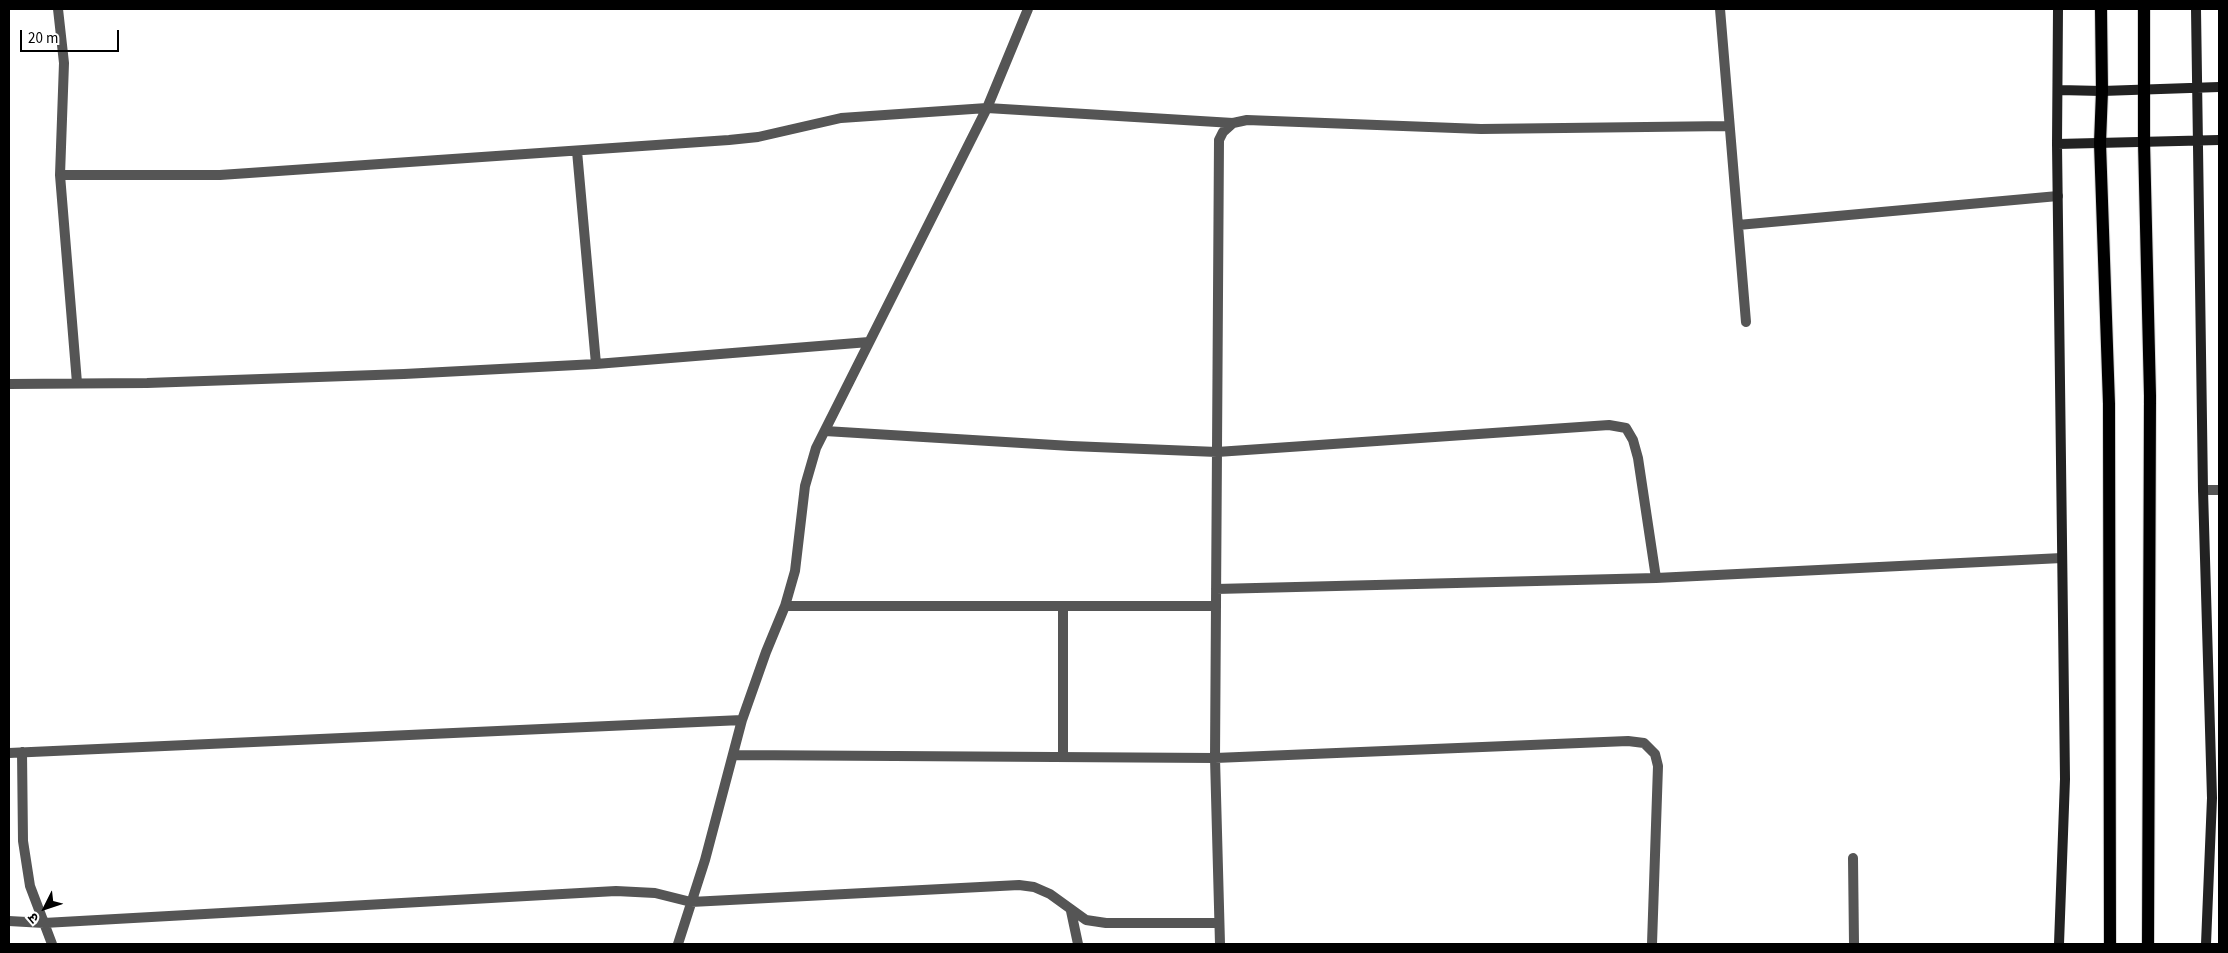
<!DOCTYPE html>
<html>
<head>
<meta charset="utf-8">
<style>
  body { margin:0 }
  #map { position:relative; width:2228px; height:953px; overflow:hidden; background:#fff; font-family:"Source Sans 3","Noto Sans Devanagari",sans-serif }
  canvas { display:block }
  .frame { position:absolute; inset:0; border:10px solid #000; pointer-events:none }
  .north { position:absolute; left:20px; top:883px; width:50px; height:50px; -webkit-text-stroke:4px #fff; paint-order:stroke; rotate:229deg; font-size:14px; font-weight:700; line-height:20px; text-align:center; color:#000 }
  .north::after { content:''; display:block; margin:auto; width:18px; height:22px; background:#000; clip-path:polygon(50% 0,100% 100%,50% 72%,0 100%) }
  .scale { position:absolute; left:20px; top:30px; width:99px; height:22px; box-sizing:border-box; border:2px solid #000; border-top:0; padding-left:6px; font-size:15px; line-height:18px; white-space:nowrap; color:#000; -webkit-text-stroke:4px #fff; paint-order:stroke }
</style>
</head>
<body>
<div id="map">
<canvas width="2228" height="953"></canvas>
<div class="frame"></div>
<div class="north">उ</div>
<div class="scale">20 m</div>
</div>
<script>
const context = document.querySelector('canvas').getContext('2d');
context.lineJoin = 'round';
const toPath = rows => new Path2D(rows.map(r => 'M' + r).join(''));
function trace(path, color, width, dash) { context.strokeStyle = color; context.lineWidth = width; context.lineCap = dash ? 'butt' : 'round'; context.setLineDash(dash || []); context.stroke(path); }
const primary = toPath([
  [2101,9,2102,91,2100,143,2109,404,2110,944],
  [2144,9,2144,142,2150,396,2148,944]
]);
trace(primary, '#dbdbdb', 14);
trace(toPath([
  [58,9,64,63,60,175,77,383],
  [1720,9,1746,322],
  [577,151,596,364],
  [60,175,220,175,729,140,758,137,841,118,987,108,1233,123],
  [1738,225,2058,196],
  [9,384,147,383,404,374,596,364,869,342],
  [825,431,1071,446,1217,452,1609,425,1626,428,1633,440,1638,458,1656,578],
  [2203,490,2219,490],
  [1216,589,1656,578,2062,558],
  [785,606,1216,606],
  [1063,606,1063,757],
  [22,752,23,841,30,886,52,944],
  [9,753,742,720],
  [734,755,1215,758,1628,741,1644,743,1655,754,1658,766,1652,944],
  [1853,858,1854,944],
  [1071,911,1078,944],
  [9,921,44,923,616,891,655,893,691,902,1019,885,1034,887,1050,894,1086,920,1106,923,1219,923],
  [678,944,705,860,742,720,766,652,785,606,795,571,805,486,816,448,987,108,1028,9],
  [1220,944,1215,758,1219,140,1223,132,1233,123,1247,120,1481,129,1729,126]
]), '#555', 10);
trace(toPath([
  [2058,9,2057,144,2065,779,2059,944],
  [2196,9,2203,490,2212,798,2206,944],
  [2059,90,2102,91,2219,87],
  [2057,144,2219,140]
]), '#222', 10);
trace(primary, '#000', 12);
</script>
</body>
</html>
